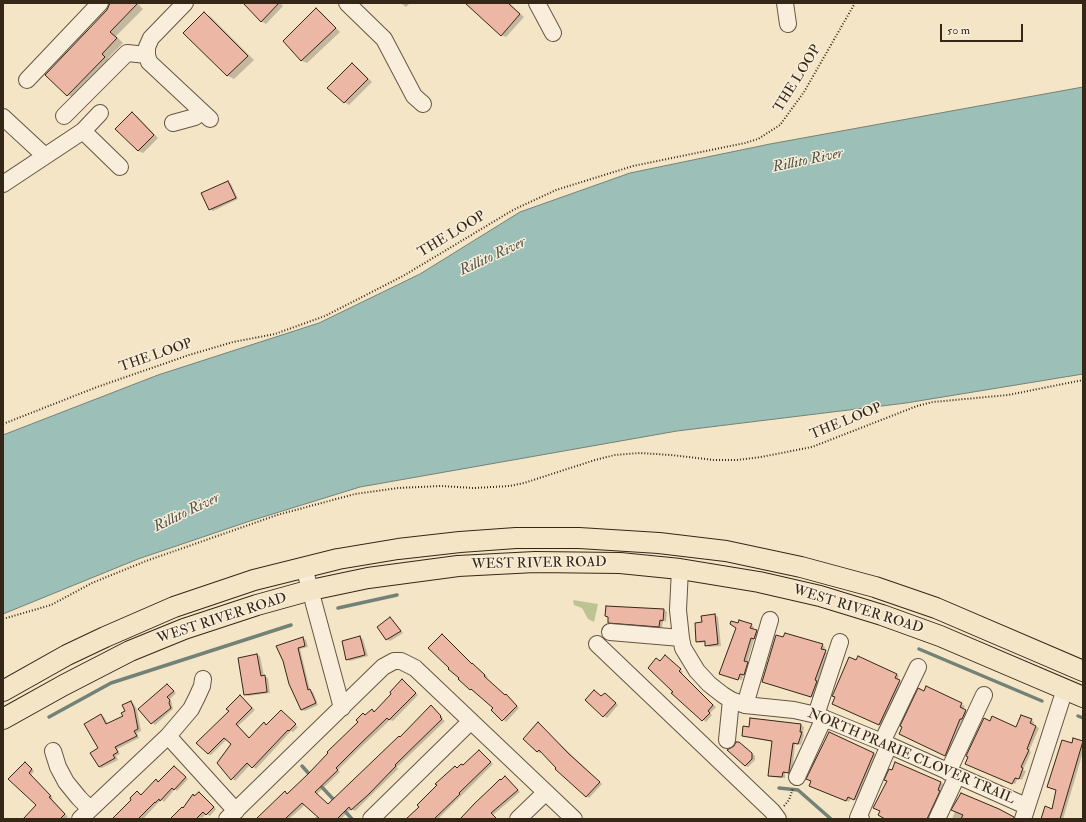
<!DOCTYPE html>
<html>
<head>
<meta charset="utf-8">
<style>
  body { margin:0 }
  #map { position:relative; width:1086px; height:822px; overflow:hidden; background:#f4e5c7; font-family:"IM FELL Double Pica",serif }
  canvas { display:block }
  .frame { position:absolute; inset:0; border:4px solid #352717; pointer-events:none }
  .scale { position:absolute; left:940px; top:24px; width:83px; height:18px; box-sizing:border-box; border:2px solid #352717; border-top:0; padding-left:5px; font-size:12px; line-height:14px; white-space:nowrap; color:#352717; -webkit-text-stroke:3px #f8eedb; paint-order:stroke }
</style>
</head>
<body>
<div id="map">
<canvas width="1086" height="822"></canvas>
<div class="frame"></div>
<div class="scale">50 m</div>
</div>
<script>
const context = document.querySelector('canvas').getContext('2d');
context.lineJoin = 'round';
function fillPath(path, color) { context.fillStyle = color; context.fill(path, 'evenodd'); }
const toPath = rows => new Path2D(rows.map(r => 'M' + r).join(''));
function trace(path, color, width, dash) { context.strokeStyle = color; context.lineWidth = width; context.lineCap = dash ? 'butt' : 'round'; context.setLineDash(dash || []); context.stroke(path); }
function write(font, color, halo, rows, align = 'center') {
  context.font = font + ' "IM FELL Double Pica",serif'; context.lineWidth = 3; context.setLineDash([]); context.textBaseline = 'middle'; context.strokeStyle = halo; context.fillStyle = color; for (const [text, x, y, turn = 0] of rows) {
    context.save(); context.translate(x, y); context.rotate((+turn || 0) * Math.PI / 180); context.textAlign = isNaN(turn) ? turn : align; if (halo) context.strokeText(text, 0, 0); context.fillText(text, 0, 0); context.restore();
  }
}
fillPath(toPath([
  [573,600,598,604,594,622,588,619,582,608,574,605]
]), '#bec393');
const water = toPath([
  [1083,87,1083,374,906,403,677,431,360,487,250,521,138,559,3,614,3,435,158,375,319,323,420,274,520,212,630,173,770,144,1083,87]
]);
fillPath(water, '#9cbfb7');
trace(water, '#738277', 1);
fillPath(toPath([
  [112,3,137,3,143,9,116,36,123,43,108,58,111,61,75,99,68,95,46,75,108,10],
  [244,3,280,3,283,6,266,24,261,21],
  [401,3,410,3,406,7],
  [467,3,509,3,524,17,506,37,501,35],
  [317,9,321,12,340,32,307,63,302,61,284,41],
  [204,13,211,17,254,60,234,79,228,76,185,33],
  [352,64,357,67,372,82,349,105,344,102],
  [132,114,137,116,158,138,143,153,138,151],
  [228,182,231,184,238,199,213,211,210,209],
  [664,610,667,612,666,622,663,620,662,628,612,624,609,622],
  [715,615,718,617,721,646,709,647,706,645,706,642,700,643,697,641],
  [390,619,393,620,403,633,390,641,387,639,379,627],
  [751,625,754,627,753,630,759,632,757,640,754,639,747,663,750,664,747,676,743,675,742,680,722,674],
  [442,635,472,664,488,677,486,678,506,696,509,697,519,708,506,722,493,710,494,708,459,679,460,678],
  [360,637,363,639,368,656,350,661,347,659],
  [303,638,306,640,308,647,300,649,310,690,313,692,318,705,305,711,302,710,290,684,284,661],
  [822,645,825,647,824,651,828,653,818,682,820,683,814,698,766,683],
  [257,655,260,656,264,676,268,678,270,693,248,696,245,694],
  [660,662,675,664,683,672,681,674,716,707,710,713,712,715,706,722,673,693,674,692],
  [896,674,899,676,897,680,903,683,882,726,837,705],
  [405,682,418,695,393,721,390,720,358,750,338,770,340,772,317,794,328,805,434,708,443,718,442,719,445,721,397,767,398,769,355,811,351,809,341,819,314,819,318,815,306,804,289,819,258,819,285,793,288,794,372,710,375,712],
  [167,685,176,693,170,699,172,703,172,705,173,709,155,725,139,709],
  [927,687,965,706,963,710,969,713,965,720,963,720,948,756,904,735],
  [595,691,602,697,605,694,608,696,618,705,607,718,604,716],
  [241,696,255,710,238,726,250,738,264,724,267,726,284,713,298,727,293,732,291,731,256,769,250,765,235,781,218,763,233,744,227,739,211,755,208,754,230,711],
  [131,702,134,704,137,710,141,731,137,733,139,738,117,749,120,754,116,756,118,760,102,768,99,767,101,715,104,717,108,724,124,716],
  [1031,720,1034,722,1033,725,1039,728,1029,751,1031,752,1023,770,1026,771,1022,780,1018,778,1015,784,969,765,991,722,1017,728],
  [538,723,602,784,589,798,542,752,540,753,537,752],
  [801,725,804,727,803,734,804,735,801,745,795,744,792,774,785,773,785,778,772,777,769,775,773,742,746,737,743,736],
  [829,733,877,755,858,801,851,798,849,802,813,787],
  [1083,742,1083,752,1063,819,1042,819,1052,810,1056,790,1048,787],
  [743,745,755,756,755,760,748,767,745,766],
  [479,751,493,764,438,819,407,819,420,807,455,767,458,768,463,766],
  [28,765,34,771,31,775,53,798,52,799,68,817,65,819,24,819,37,805,10,779],
  [174,767,188,779,177,791,175,789,164,802,162,800,158,803,143,819,113,819,133,800,137,792,142,796,156,781,159,782],
  [508,779,520,792,493,815,495,817,493,819,461,819,501,781],
  [941,783,944,784,940,792,942,793,930,819,887,819],
  [202,795,216,809,210,816,206,814,202,818,200,817,198,819,172,819,183,809,193,796,195,797],
  [955,811,1009,819,952,819]
]), '#0003');
trace(toPath([
  [338,608,397,595],
  [919,649,1042,701],
  [1078,716,1083,718],
  [49,717,111,683,291,625],
  [302,766,311,776],
  [318,783,336,802],
  [779,788,798,790,831,819],
  [342,808,352,819]
]), '#738277', 3.5);
const building = toPath([
  [110,3,138,3,110,32,117,38,102,54,105,57,67,96,45,75,107,10,110,3],
  [243,3,279,3,261,22,243,3],
  [465,3,508,3,520,14,501,36,465,3],
  [316,8,336,28,301,61,283,41,316,8],
  [204,12,248,56,227,76,183,33,204,12],
  [352,63,368,79,344,103,327,88,352,63],
  [132,112,154,135,138,151,115,129,132,112],
  [228,181,236,198,209,210,201,193,228,181],
  [606,606,664,609,663,621,660,620,659,627,608,623,608,617,605,616,606,606],
  [715,614,718,644,705,646,705,641,696,642,695,623,702,622,701,616,715,614],
  [390,617,401,631,386,640,377,627,390,617],
  [739,620,752,624,750,628,757,630,754,639,751,638,744,661,748,662,744,675,740,674,738,680,719,674,736,628,730,624,731,621,738,623,739,620],
  [785,633,823,644,821,649,826,650,815,680,817,681,811,697,762,682,776,635,783,637,785,633],
  [442,634,472,664,472,663,485,675,484,676,505,695,506,694,517,706,502,721,491,710,493,708,471,689,470,690,458,679,459,678,448,669,449,668,428,648,442,634],
  [360,636,365,655,346,660,342,641,360,636],
  [303,637,305,646,298,648,308,690,310,689,316,703,301,710,289,684,283,661,276,646,303,637],
  [257,654,261,676,265,675,267,692,244,695,238,658,257,654],
  [665,655,681,669,679,671,713,705,708,711,710,713,702,721,671,693,673,692,648,668,656,658,660,661,665,655],
  [858,656,897,674,895,678,900,680,879,725,832,704,835,697,832,696,834,692,849,657,856,660,858,656],
  [402,679,416,693,389,720,387,718,355,749,336,768,338,770,315,792,328,804,399,736,400,737,431,705,441,716,440,717,442,719,395,765,396,766,369,794,351,810,349,807,337,819,320,819,302,803,285,819,256,819,285,791,287,794,308,774,328,753,327,752,358,722,356,720,363,713,365,715,372,709,374,712,391,694,390,692,402,679],
  [167,684,174,691,167,697,170,700,169,703,171,708,151,724,138,709,167,684],
  [926,686,962,703,960,707,966,710,962,719,960,719,945,756,899,734,902,727,900,726,918,688,924,691,926,686],
  [594,690,601,696,605,693,616,703,603,717,585,700,594,690],
  [240,695,252,708,236,724,249,738,264,722,266,725,281,710,296,724,289,731,288,730,252,768,247,763,231,780,217,763,231,744,224,738,208,754,196,743,229,711,226,709,240,695],
  [131,701,134,708,138,729,134,731,137,736,115,747,118,752,113,755,115,758,99,767,90,753,98,748,84,724,101,714,106,724,123,716,121,713,125,711,122,705,131,701],
  [1021,715,1032,719,1030,723,1036,726,1027,749,1029,750,1021,767,1023,768,1019,779,1015,778,1012,784,965,764,968,757,966,756,984,718,990,721,992,716,1016,727,1021,715],
  [750,718,801,724,800,732,802,732,798,744,793,743,789,771,789,773,783,772,782,777,768,776,772,741,742,736,743,726,749,727,750,718],
  [538,722,569,754,600,782,586,797,555,769,556,768,539,750,537,752,523,739,538,722],
  [829,732,874,753,854,800,848,797,846,801,809,786,811,781,806,779,829,732],
  [1073,738,1083,741,1060,819,1041,819,1045,806,1052,809,1056,790,1047,787,1062,740,1072,743,1073,738],
  [736,742,739,742,752,753,752,759,745,766,727,750,734,746,736,742],
  [479,750,491,762,459,793,460,794,434,819,406,819,419,807,417,805,437,785,435,784,455,766,457,768,461,764,463,765,479,750],
  [25,762,32,769,29,773,51,796,49,797,65,814,60,819,23,819,36,805,8,779,25,762],
  [895,762,941,782,938,790,940,791,927,819,885,819,878,815,880,811,873,808,887,781,884,780,889,769,892,770,895,762],
  [174,766,186,777,174,790,172,788,160,801,159,799,155,803,155,802,138,819,112,819,131,800,130,798,137,791,141,795,156,779,158,782,174,766],
  [505,776,518,790,491,813,497,819,460,819,475,803,492,787,500,779,501,780,505,776],
  [199,792,214,807,206,815,203,812,196,819,170,819,182,807,183,808,193,794,194,796,199,792],
  [961,793,999,809,1014,817,1014,819,961,819,963,815,951,810,961,793]
]);
fillPath(building, '#edb7a6');
trace(building, '#352717', 1);
const minor = toPath([
  [185,3,151,38,147,47,147,55,149,62,210,119],
  [347,3,384,39,414,96,423,104],
  [537,3,553,33],
  [785,3,788,24],
  [27,80,100,3],
  [100,113,83,131,120,167],
  [64,116,127,53,147,55],
  [3,117,45,156],
  [173,123,195,117,201,111],
  [3,184,83,131],
  [304,567,342,708],
  [680,569,678,610,681,638,683,648,697,671,709,684,723,695,731,700,745,705,794,710,816,715,882,742,1026,806],
  [610,632,681,638],
  [597,644,772,811,778,819],
  [745,705,770,620],
  [816,715,840,642],
  [168,736,236,811],
  [727,740,731,700],
  [882,742,918,667],
  [53,751,58,767,66,782,79,798,90,809],
  [948,772,984,695],
  [797,777,824,718],
  [80,819,168,736,180,722,191,709,197,697,202,686,203,679],
  [227,819,383,667,394,661,401,661,415,668,574,819],
  [371,819,471,721],
  [518,819,545,793],
  [861,819,858,818,889,745],
  [937,819,957,776],
  [1023,819,1065,689]
]);
const major = toPath([
  [3,691,67,655,105,637,174,607,254,580,338,559,398,549,460,542,516,538,579,538,659,543,726,551,801,567,875,587,936,608,1083,671],
  [3,719,64,685,130,651,184,629,257,605,311,590,368,578,458,566,535,562,620,563,680,569,759,582,820,596,882,615,940,636,1083,697]
]);
trace(minor, '#655643', 18);
trace(major, '#352717', 22);
trace(toPath([
  [3,424,97,387,189,355,233,342,275,334,325,316,403,276,513,210,556,190,633,166,745,143,758,139,780,125,804,92,855,3],
  [3,619,51,605,92,583,146,561,277,515,355,494,398,488,441,486,474,488,510,486,524,483,595,460,615,455,640,453,671,455,714,460,737,460,761,457,812,447,917,406,933,402,1008,395,1083,380],
  [784,806,789,800,793,788]
]), '#352717', 2, [1, 2]);
trace(minor, '#f8eedb', 16);
trace(major, '#f4e5c7', 20);
write('14px', '#352717', '#f8eedb', [
  ["THE LOOP",798,79,-58],
  ["THE LOOP",452,235,-31],
  ["THE LOOP",156,356,-19],
  ["THE LOOP",846,422,-22],
  ["WEST RIVER ROAD",539,564,-1],
  ["WEST RIVER ROAD",858,610,17],
  ["WEST RIVER ROAD",222,619,-18],
  ["NORTH PRARIE CLOVER TRAIL",911,757,23]
]);
write('italic 15px', '#545547', '#f8eedb', [
  ["Rillito River",808,161,-12],
  ["Rillito River",493,257,-25],
  ["Rillito River",187,513,-26]
]);
</script>
</body>
</html>
